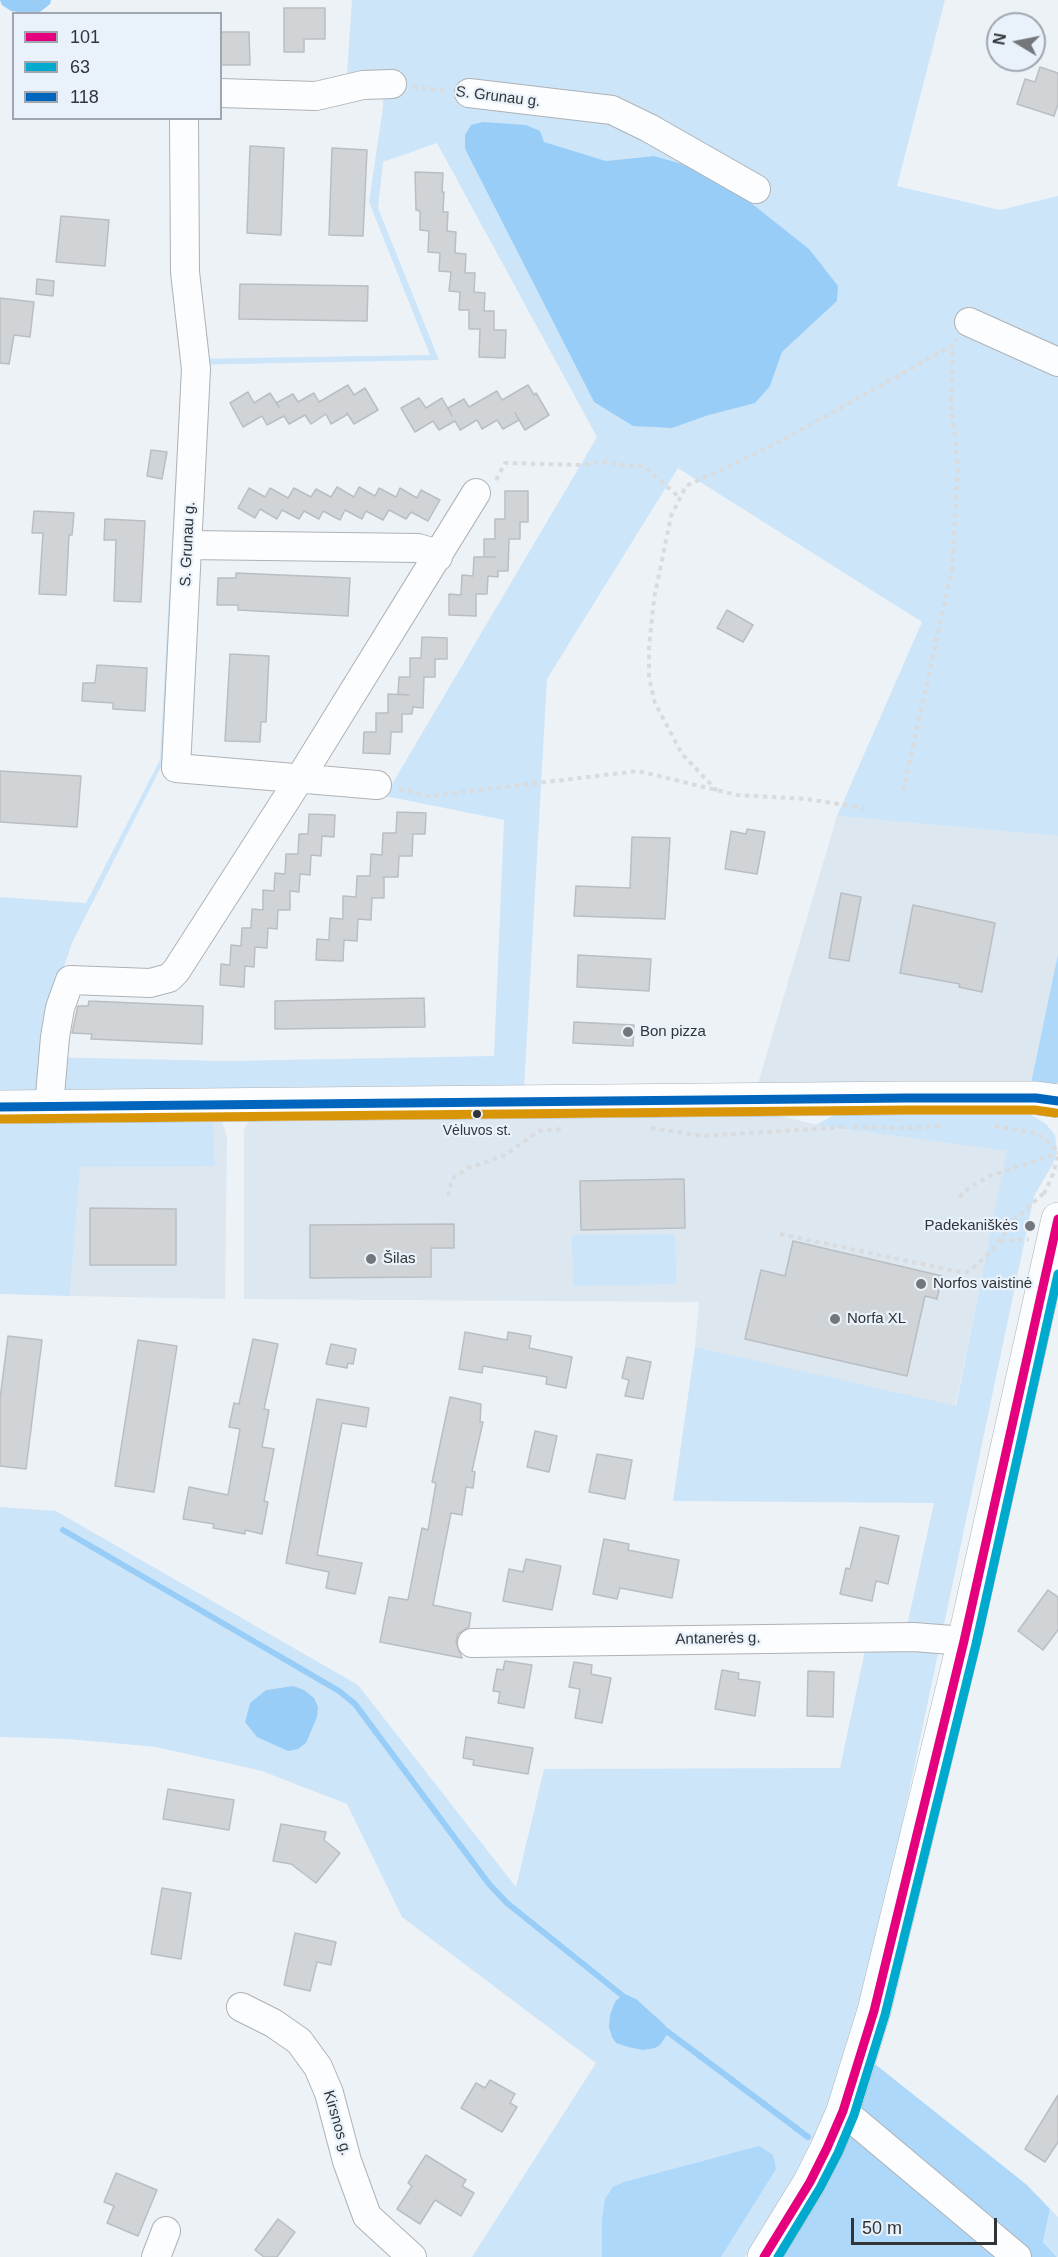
<!DOCTYPE html>
<html>
<head>
<meta charset="utf-8">
<style>
  body { margin:0 }
  #map { position:relative; width:1058px; height:2257px; overflow:hidden; background:#edf2f7; font-family:Helvetica,sans-serif }
  canvas { display:block }
  .legend { position:absolute; left:12px; top:12px; width:210px; height:108px; box-sizing:border-box; background:#e9f2fb; border:2px solid #a0a6ad; margin:0; padding:8px 10px; list-style:none; font-size:18px; color:#323538 }
  .legend li { display:flex; align-items:center; gap:12px; height:30px }
  .legend b { width:30px; border:2px solid #a0a6ad }
  .north { position:absolute; left:986px; top:12px; width:60px; height:60px; box-sizing:border-box; background:#e9f2fb; border:2px solid #a0a6ad; border-radius:50%; rotate:280deg; font-size:16px; font-weight:700; line-height:24px; text-align:center; color:#323538 }
  .north::after { content:''; display:block; margin:auto; width:21px; height:27px; background:#73777b; clip-path:polygon(50% 0,100% 100%,50% 72%,0 100%) }
  .scale { position:absolute; left:851px; top:2218px; width:146px; height:27px; box-sizing:border-box; border:3px solid #323538; border-top:0; padding-left:8px; font-size:18px; line-height:21px; white-space:nowrap; color:#323538; -webkit-text-stroke:4px #e9f2fb; paint-order:stroke }
</style>
</head>
<body>
<div id="map">
<canvas width="1058" height="2257"></canvas>
<ul class="legend">
<li><b style="height:8px;background:#e5007d"></b>101</li>
<li><b style="height:8px;background:#00a9ce"></b>63</li>
<li><b style="height:8px;background:#0065bd"></b>118</li>
</ul>
<div class="north">N</div>
<div class="scale">50 m</div>
</div>
<script>
const context = document.querySelector('canvas').getContext('2d');
context.lineJoin = 'round';
function fillPath(path, color) { context.fillStyle = color; context.fill(path, 'evenodd'); }
const toPath = rows => new Path2D(rows.map(r => 'M' + r).join(''));
function trace(path, color, width, dash) { context.strokeStyle = color; context.lineWidth = width; context.lineCap = dash ? 'butt' : 'round'; context.setLineDash(dash || []); context.stroke(path); }
function write(font, color, halo, rows, align = 'center') {
  context.font = font + ' Helvetica,sans-serif'; context.lineWidth = 4.5; context.setLineDash([]); context.textBaseline = 'middle'; context.strokeStyle = halo; context.fillStyle = color; for (const [text, x, y, turn = 0] of rows) {
    context.save(); context.translate(x, y); context.rotate((+turn || 0) * Math.PI / 180); context.textAlign = isNaN(turn) ? turn : align; if (halo) context.strokeText(text, 0, 0); context.fillText(text, 0, 0); context.restore();
  }
}
fillPath(toPath([
  [837,816,1058,836,1058,954,1031,1083,757,1087],
  [760,1111,817,1125,1008,1151,955,1407,695,1347,699,1302,244,1299,244,1130,251,1118],
  [213,1113,222,1121,227,1137,225,1299,70,1296,80,1166,215,1166]
]), '#dce7f0');
fillPath(toPath([
  [352,0,945,0,897,186,1000,210,1058,196,1058,836,837,816,922,622,678,468,547,679,524,1088,0,1090,0,897,86,903,160,760,182,359,430,355,369,202,383,107,384,86,347,74],
  [465,135,543,142,606,161,654,156,679,163,837,301,782,352,770,386,709,415,672,428,594,402,465,149],
  [437,143,597,437,385,796,504,820,494,1056,227,1061,42,1057,52,1002,72,943,165,759,186,365,439,360,378,208,383,162],
  [1018,1111,1033,1116,1046,1124,1055,1135,1057,1151,1053,1164,1034,1196,880,1930,833,2096,795,2181,745,2257,721,2257,775,2169,602,2220,602,2257,472,2257,596,2063,402,1917,347,1804,262,1771,156,1747,68,1739,0,1737,0,1507,56,1511,358,1685,516,1887,544,1769,840,1768,870,1627,907,1626,934,1503,673,1501,695,1347,956,1406,1007,1151,816,1125,838,1113],
  [294,1686,245,1722,250,1703,266,1690],
  [213,1113,215,1166,80,1167,70,1296,0,1294,0,1117],
  [675,1234,676,1284,573,1286,572,1235],
  [1050,2209,1058,2217,1058,2257,1043,2242]
]), '#cde5f9');
fillPath(toPath([
  [1058,954,1058,1082,1055,1085,1031,1083],
  [875,2064,1027,2185,1050,2209,1043,2242,1057,2257,780,2257,825,2183],
  [759,2146,773,2155,776,2169,721,2257,602,2257,602,2220,605,2199,613,2187,624,2182]
]), '#add8fa');
fillPath(toPath([
  [0,0,51,0,50,4,40,12,31,14,11,11,2,5],
  [483,122,526,125,540,131,544,142,606,161,654,156,679,163,727,184,809,249,838,286,837,301,782,352,770,386,755,403,709,415,672,428,633,426,594,402,465,149,465,135,471,125],
  [293,1686,304,1690,314,1698,318,1707,317,1717,306,1743,298,1749,288,1751,257,1737,245,1722,250,1703,266,1690],
  [622,1995,627,1995,636,1999,665,2025,668,2033,660,2045,655,2048,643,2050,628,2047,616,2043,612,2037,609,2027,610,2015,615,2002]
]), '#98cdf7');
trace(toPath([
  [63,1530,339,1691,355,1704,489,1884,507,1903,628,2000],
  [664,2029,808,2137]
]), '#98cdf7', 6);
const building = toPath([
  [284,8,325,8,325,39,304,39,304,52,284,52,284,8],
  [220,32,249,32,250,65,220,65,220,32],
  [1040,67,1058,73,1058,104,1054,116,1017,104,1025,79,1035,82,1040,67],
  [250,146,284,148,281,235,247,233,250,146],
  [332,148,367,150,363,236,329,235,332,148],
  [415,172,443,173,442,192,444,192,443,212,448,212,447,231,456,232,455,253,466,254,465,273,475,273,474,292,485,293,484,311,494,311,494,330,506,330,505,358,479,357,480,329,469,329,469,310,459,310,460,292,449,291,451,272,439,271,440,253,428,252,429,231,420,230,420,211,416,210,415,172],
  [61,216,109,220,105,266,56,262,61,216],
  [37,279,54,281,53,296,36,294,37,279],
  [240,284,368,286,367,321,239,319,240,284],
  [0,298,34,302,30,337,14,335,9,364,0,363,0,298],
  [348,385,354,395,365,388,378,410,354,424,347,413,348,414,331,424,326,414,311,424,305,415,289,424,284,416,267,425,262,416,243,427,230,403,248,392,254,403,270,393,279,407,276,403,293,394,298,402,314,393,319,402,348,385],
  [528,385,534,395,536,393,549,415,525,430,515,413,519,420,503,429,497,420,482,429,477,420,460,430,455,421,439,430,433,421,415,432,401,408,419,398,426,408,442,398,452,416,448,408,464,399,469,407,497,391,502,400,528,385],
  [151,450,167,452,162,479,147,476,151,450],
  [337,487,354,497,359,487,375,496,379,488,396,497,400,488,417,498,421,490,440,500,428,521,411,512,406,519,389,510,383,520,366,511,362,519,345,510,340,520,323,511,319,519,304,511,299,519,282,510,277,519,260,509,255,518,238,508,249,488,265,497,270,488,288,498,294,488,311,497,316,489,331,497,337,487],
  [505,491,528,491,528,522,520,522,520,539,509,539,508,571,498,571,498,577,488,576,487,594,476,594,476,616,449,615,449,594,461,595,462,575,473,576,474,557,495,557,484,557,484,539,495,539,495,519,505,519,505,491],
  [34,511,74,513,72,535,69,535,66,595,39,594,43,533,32,533,34,511],
  [105,519,145,521,141,602,114,601,116,540,104,540,105,519],
  [236,573,350,578,348,616,238,610,238,605,217,605,218,578,236,578,236,573],
  [727,610,753,625,743,642,717,628,727,610],
  [422,637,447,638,447,659,435,659,435,677,424,677,423,708,413,707,412,714,402,714,402,732,391,732,390,754,363,753,364,732,376,732,376,713,388,713,388,694,409,695,398,694,399,677,410,677,410,658,421,658,422,637],
  [230,654,269,656,266,722,261,722,260,742,225,741,230,654],
  [97,665,147,668,145,711,113,709,113,703,82,701,83,683,95,683,97,665],
  [0,771,81,776,77,827,0,822,0,771],
  [397,812,426,813,425,834,413,834,412,856,399,856,398,877,383,877,384,877,384,898,372,898,371,920,358,919,357,941,344,940,343,961,316,960,317,939,329,940,330,918,343,919,343,896,356,897,357,876,370,876,371,854,382,855,383,833,396,833,397,812],
  [309,814,335,815,334,837,322,836,321,856,311,855,310,875,300,874,299,892,290,891,290,910,278,910,277,929,268,928,267,948,255,947,254,967,245,966,244,987,220,985,221,964,230,965,231,945,241,946,242,928,251,928,252,909,263,910,263,890,274,891,275,873,285,874,286,854,298,854,299,834,308,834,309,814],
  [747,829,765,832,757,874,725,869,731,831,746,834,747,829],
  [632,837,670,838,665,919,574,916,576,886,630,888,632,837],
  [841,893,861,897,849,961,829,958,841,893],
  [913,905,995,923,982,992,959,987,960,984,900,973,913,905],
  [578,955,651,959,649,991,577,987,578,955],
  [424,998,425,1027,275,1029,275,1001,424,998],
  [89,1001,203,1006,202,1044,91,1039,92,1034,72,1033,78,1006,88,1006,89,1001],
  [574,1022,634,1025,633,1046,573,1043,574,1022],
  [684,1179,685,1228,581,1230,580,1181,684,1179],
  [90,1208,176,1209,176,1265,90,1265,90,1208],
  [454,1224,454,1248,431,1248,431,1277,310,1278,310,1225,454,1224],
  [793,1241,942,1276,937,1299,925,1296,907,1376,745,1339,761,1270,785,1276,793,1241],
  [465,1332,507,1340,508,1332,531,1336,529,1348,572,1357,566,1388,546,1384,547,1377,483,1366,482,1373,459,1369,465,1332],
  [8,1336,42,1340,26,1469,0,1466,0,1399,8,1336],
  [253,1339,278,1344,264,1409,269,1410,262,1447,274,1449,264,1501,268,1502,262,1534,245,1530,245,1534,213,1528,214,1524,183,1519,189,1487,228,1495,240,1429,229,1427,234,1403,239,1404,253,1339],
  [138,1340,177,1346,154,1492,115,1486,138,1340],
  [331,1344,356,1349,353,1364,348,1363,347,1368,326,1364,331,1344],
  [627,1357,651,1362,643,1399,625,1396,629,1380,622,1378,627,1357],
  [450,1397,481,1404,480,1422,483,1422,472,1471,475,1472,473,1488,466,1487,462,1515,451,1513,433,1605,471,1613,469,1627,458,1634,456,1643,462,1658,380,1642,389,1597,408,1600,422,1528,428,1530,436,1483,432,1482,450,1397],
  [317,1399,369,1408,366,1427,342,1423,317,1555,362,1563,355,1594,326,1588,329,1572,286,1563,317,1399],
  [535,1431,557,1436,549,1472,527,1467,535,1431],
  [597,1454,632,1460,625,1499,589,1492,597,1454],
  [860,1527,899,1536,888,1584,876,1581,872,1601,840,1594,846,1568,850,1569,860,1527],
  [604,1539,629,1544,628,1550,679,1560,672,1598,620,1588,617,1599,593,1594,604,1539],
  [526,1559,561,1566,552,1610,503,1601,509,1569,523,1572,526,1559],
  [1048,1590,1058,1597,1058,1630,1043,1650,1018,1631,1048,1590],
  [505,1661,532,1665,524,1708,498,1703,500,1692,493,1691,497,1669,503,1670,505,1661],
  [574,1662,592,1665,591,1674,611,1678,602,1723,575,1718,580,1689,569,1687,574,1662],
  [722,1670,739,1673,738,1679,760,1682,755,1716,715,1709,722,1670],
  [808,1671,834,1672,833,1717,807,1716,808,1671],
  [466,1737,533,1748,528,1774,473,1765,474,1760,463,1758,466,1737],
  [168,1789,234,1800,229,1830,163,1819,168,1789],
  [281,1824,326,1832,324,1840,340,1853,316,1883,291,1864,273,1861,281,1824],
  [162,1888,191,1893,181,1959,151,1954,162,1888],
  [295,1933,336,1942,331,1965,317,1962,310,1991,284,1985,295,1933],
  [490,2080,515,2094,510,2103,517,2107,502,2132,461,2108,476,2083,485,2088,490,2080],
  [1058,2095,1058,2142,1045,2162,1025,2149,1058,2095],
  [426,2155,466,2180,462,2186,474,2193,461,2216,435,2200,420,2224,397,2209,412,2186,408,2183,426,2155],
  [116,2173,157,2190,138,2236,107,2223,114,2206,104,2202,116,2173],
  [278,2219,295,2232,277,2257,264,2257,255,2250,278,2219]
]);
fillPath(building, '#d0d4d7');
trace(building, '#babec2', 1.5);
const minor = toPath([
  [220,93,316,96,363,85,392,84],
  [469,93,612,110,649,128,756,189],
  [184,118,185,272,196,369,176,768,377,785],
  [969,322,1058,362],
  [188,545,418,548,428,551,438,557],
  [49,1107,55,1037,60,1008,70,980,150,983,169,978,176,971,300,778,476,493],
  [472,1643,914,1637,964,1641],
  [241,2007,273,2023,299,2041,318,2067,329,2093,347,2161,367,2216,412,2257],
  [843,2111,1017,2257],
  [156,2257,166,2231]
]);
const major = toPath([
  [0,1107,907,1098,1036,1098,1058,1101],
  [764,2257,810,2182,827,2148,843,2111,874,2011,964,1641,1058,1219]
]);
trace(minor, '#aeb2b6', 30);
trace(major, '#aeb2b6', 34);
trace(toPath([
  [413,87,448,91],
  [496,480,505,463,581,465,602,462,645,467,680,498],
  [399,789,430,796,638,771,737,795,806,799,864,808],
  [717,791,682,754,655,703,649,678,649,647,654,599,671,516,686,486,774,445,953,345,957,339],
  [903,791,952,570,958,466,951,403,953,345],
  [995,1126,1035,1133,1048,1141,1058,1152],
  [854,1127,916,1128,943,1126],
  [651,1128,703,1136,844,1127],
  [1044,1194,1054,1172,1058,1154],
  [448,1196,452,1179,468,1168,505,1155,539,1131,563,1129],
  [959,1197,970,1187,990,1176,1058,1153],
  [780,1234,964,1273,972,1269,991,1252,1012,1222,1044,1193],
  [1000,1241,1029,1239]
]), '#d9dbdd', 4, [4.5, 4.5]);
trace(minor, '#fcfdfe', 28);
trace(major, '#fcfdfe', 33);
trace(toPath([
  [764,2257,810,2182,827,2148,843,2111,874,2011,964,1641,1058,1219]
]), '#e5007d', 9);
trace(toPath([
  [778,2257,820,2188,838,2153,854,2115,885,2015,976,1644,1058,1274]
]), '#00a9ce', 9);
trace(toPath([
  [0,1107,907,1098,1036,1098,1058,1101]
]), '#0065bd', 9);
trace(toPath([
  [0,1119,907,1110,1035,1110,1056,1113]
]), '#d99508', 9);
for (const [x, y, r, color] of [
  [628,1032,6,"#73777b"],
  [477,1114,5,"#323538"],
  [1030,1226,6,"#73777b"],
  [371,1259,6,"#73777b"],
  [921,1284,6,"#73777b"],
  [835,1319,6,"#73777b"]
]) { const dot = new Path2D(); dot.arc(x, y, r, 0, 2 * Math.PI); context.fillStyle = color; context.fill(dot); trace(dot, '#e9f2fb', 2); }
write('14px', '#323538', '#e9f2fb', [
  ["Vėluvos st.",477,1131]
]);
write('15px', '#323538', '#e9f2fb', [
  ["S. Grunau g.",498,97,7],
  ["S. Grunau g.",188,544,-87],
  ["Antanerės g.",718,1639,-1],
  ["Kirsnos g.",337,2123,74]
]);
write('15px', '#323538', '#e9f2fb', [
  ["Bon pizza",640,1032],
  ["Padekaniškės",1018,1226,"right"],
  ["Šilas",383,1259],
  ["Norfos vaistinė",933,1284],
  ["Norfa XL",847,1319]
], 'left');
</script>
</body>
</html>
